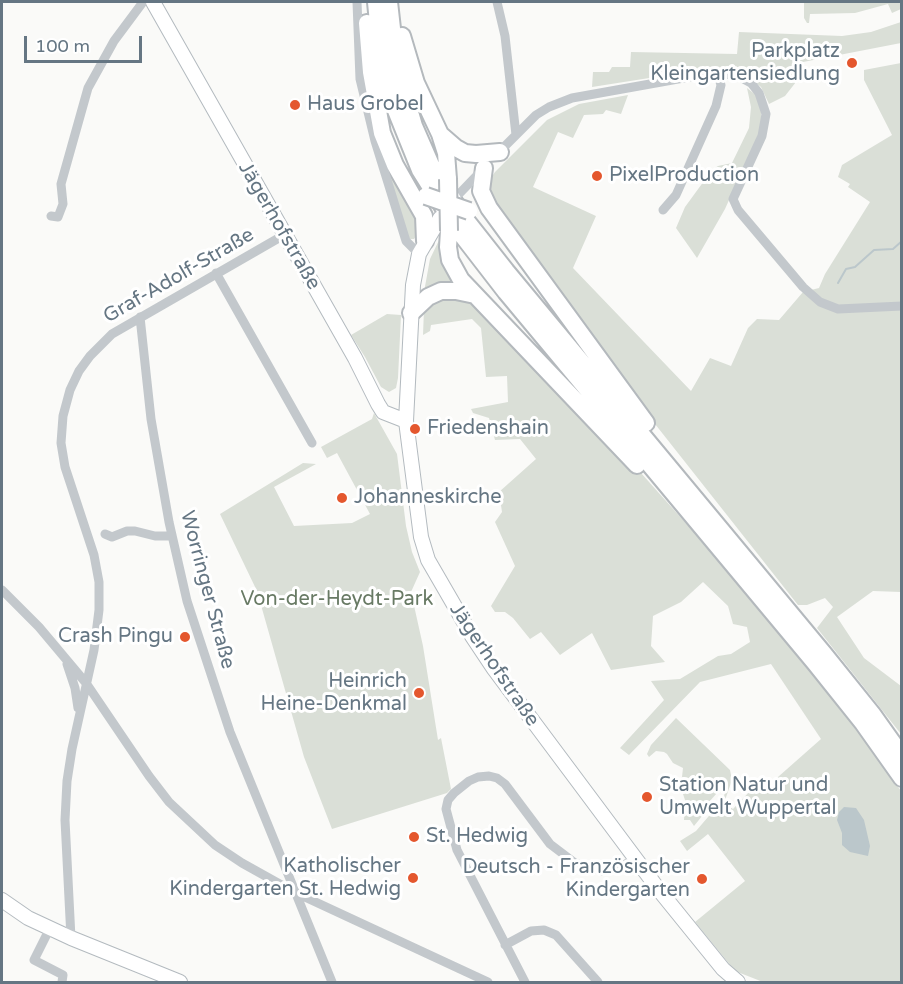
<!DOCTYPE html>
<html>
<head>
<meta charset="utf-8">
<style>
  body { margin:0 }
  #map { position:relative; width:903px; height:984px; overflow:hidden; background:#fafaf8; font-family:"Varela Round",sans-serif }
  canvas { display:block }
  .frame { position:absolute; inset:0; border:3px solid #657683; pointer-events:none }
  .scale { position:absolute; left:24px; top:36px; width:118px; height:27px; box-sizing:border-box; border:3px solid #657683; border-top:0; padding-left:8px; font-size:18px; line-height:21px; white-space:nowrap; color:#657683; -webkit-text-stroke:4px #fff; paint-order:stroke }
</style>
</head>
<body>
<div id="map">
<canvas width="903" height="984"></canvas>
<div class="frame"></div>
<div class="scale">100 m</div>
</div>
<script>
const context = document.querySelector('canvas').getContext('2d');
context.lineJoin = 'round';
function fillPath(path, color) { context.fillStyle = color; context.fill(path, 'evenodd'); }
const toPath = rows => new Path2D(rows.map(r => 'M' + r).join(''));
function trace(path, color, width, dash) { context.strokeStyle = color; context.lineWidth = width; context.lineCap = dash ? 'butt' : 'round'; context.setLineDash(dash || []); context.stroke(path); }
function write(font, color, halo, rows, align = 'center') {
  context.font = font + ' "Varela Round",sans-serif'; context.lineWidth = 6; context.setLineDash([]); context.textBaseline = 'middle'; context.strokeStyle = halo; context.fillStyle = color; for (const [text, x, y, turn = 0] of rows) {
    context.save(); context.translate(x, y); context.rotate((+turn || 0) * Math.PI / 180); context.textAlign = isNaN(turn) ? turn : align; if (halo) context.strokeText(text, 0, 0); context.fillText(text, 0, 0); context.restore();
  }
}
fillPath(toPath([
  [804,2,901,2,901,9,892,13,888,4,855,13,810,14,809,23,807,23,804,18],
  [901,22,901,43,803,62,796,82,785,96,769,104,761,87,740,71,713,68,592,87,593,72,609,72,612,67,630,67,631,52,737,54,739,32,842,36,871,32],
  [901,63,901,592,873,591,837,617,864,658,901,686,901,734,817,628,833,607,825,598,807,605,798,605,640,405,488,192,491,178,495,172,547,120,579,104,628,95,621,114,606,110,603,114,584,115,573,138,558,132,533,187,596,216,573,268,691,391,710,358,731,366,748,328,757,319,779,320,803,292,819,288,825,274,870,202,848,187,850,184,838,177,842,165,892,135,864,80,864,70],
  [747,88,756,95,760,104,762,120,759,133,725,209,697,258,676,228,685,207,712,170,718,166,732,163,749,128,751,107],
  [382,154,419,215,417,235,414,239,410,239,407,236],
  [441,236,458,283,424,292,430,259],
  [430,298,468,300,552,386,641,473,784,633,844,706,901,791,901,982,763,982,735,971,695,922,745,881,708,834,687,851,680,841,696,831,714,810,723,804,726,784,715,781,713,788,717,793,709,802,711,805,694,826,690,820,684,820,685,800,681,788,676,782,682,777,683,768,673,763,667,754,664,752,656,751,649,757,647,754,651,745,676,718,730,770,732,780,724,803,733,809,750,791,761,792,821,739,771,664,700,682,629,755,620,748,664,700,651,681,680,679,718,656,731,654,750,642,747,627,733,624,728,606,703,582,681,602,653,616,651,646,665,662,611,670,592,633,560,655,541,632,530,639,513,618,505,612,495,612,491,606,515,566,495,522,502,512,499,492,536,459,520,439,495,440,489,418,473,413,471,409,508,402,507,376,486,377,481,328,472,319,431,325,430,331,423,335,424,309],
  [387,314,401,315,398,378,396,388,389,392,381,387,365,357,351,335],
  [374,413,397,454,406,526,412,552,420,572,411,592,423,646,438,740,441,738,451,789,447,793,332,829,304,757,257,591,220,514,303,463,316,464,274,487,294,526,352,523,370,514,337,453,327,458,321,447,372,419]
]), '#dadfd7');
fillPath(toPath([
  [844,807,856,808,864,820,870,846,868,856,850,852,842,845,842,833,837,820,839,812]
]), '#bbc7cb');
trace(toPath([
  [838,283,846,269,855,267,874,250,893,249,902,241]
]), '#bbc7cb', 2);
const secondary = toPath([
  [153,2,355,358,378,404,383,412,406,421],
  [440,218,419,254,413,285,406,421,421,537,428,560,472,636,494,669,659,890,723,969,738,982],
  [2,900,28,918,71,938,180,982]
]);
const highway = toPath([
  [376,2,381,54,393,103,420,170,455,226,506,292,815,663,863,723,902,778],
  [389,2,396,64,414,126,431,165,465,219,506,271,824,654,873,715,902,756],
  [367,23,371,72,382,133,395,165,424,216,425,241],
  [402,36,416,83,440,134,446,153,448,179],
  [441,135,456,148,465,153,476,154,500,152],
  [484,168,481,191,489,208,646,423],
  [449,231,448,247,450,260,461,280,637,465],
  [411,313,428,297,441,291,456,291,475,295]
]);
trace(secondary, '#b3babf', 16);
trace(highway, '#b4b9bd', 20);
trace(toPath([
  [357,2,360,79,375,141,406,241,419,254],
  [497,2,505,36,516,135],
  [496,155,536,115,549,107,572,98,717,72,740,77,751,83,759,93,766,114,762,136,733,199,738,210,803,287,820,302,838,309,902,306],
  [459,194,483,169],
  [663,210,676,195,716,106,721,85,717,72],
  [51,216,58,217,63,204,61,184,88,88,114,41,143,2],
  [216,273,312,443],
  [140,317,151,419,169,522,187,601,230,732,332,982],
  [105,534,112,537,127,531,135,531,155,536,172,536],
  [2,590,39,627,86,683,149,776,169,802,215,845,242,863,294,892,488,982],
  [67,664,75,688,78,708],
  [50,928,34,960,63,975,62,982],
  [71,938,65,820,67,781,72,749,94,650,99,610,99,582,94,555,65,467,61,443,63,416,70,390,79,371,90,356,112,334,284,235],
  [505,945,531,931,544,930,556,935,598,982],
  [525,982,457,850,446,809,448,800,454,793,469,781,478,777,489,776,497,778,505,784,550,844,575,863,602,871,616,869,635,859]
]), '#c3c8cc', 9);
trace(secondary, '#fff', 14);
trace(highway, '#fff', 16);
const highwayBridge = toPath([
  [448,179,449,231],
  [426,196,469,211]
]);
trace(highwayBridge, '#b4b9bd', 20, []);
trace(highwayBridge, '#fff', 16);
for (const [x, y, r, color] of [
  [852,63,6,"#e4572e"],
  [295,105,6,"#e4572e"],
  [597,176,6,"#e4572e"],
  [415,429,6,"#e4572e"],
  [342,498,6,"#e4572e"],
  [185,637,6,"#e4572e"],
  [419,693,6,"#e4572e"],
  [647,797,6,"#e4572e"],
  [414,837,6,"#e4572e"],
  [413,878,6,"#e4572e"],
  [702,879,6,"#e4572e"]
]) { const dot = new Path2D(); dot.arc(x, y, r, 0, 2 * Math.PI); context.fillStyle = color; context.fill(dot); trace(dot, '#fff', 2); }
write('20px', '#657683', '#fff', [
  ["Parkplatz",840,52,"right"],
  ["Kleingartensiedlung",840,75,"right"],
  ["Haus Grobel",307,105],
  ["PixelProduction",609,176],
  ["Friedenshain",427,429],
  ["Johanneskirche",354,498],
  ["Crash Pingu",173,637,"right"],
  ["Heinrich",407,682,"right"],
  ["Heine-Denkmal",407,705,"right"],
  ["Station Natur und",659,786],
  ["Umwelt Wuppertal",659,809],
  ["St. Hedwig",426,837],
  ["Katholischer",401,867,"right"],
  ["Kindergarten St. Hedwig",401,890,"right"],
  ["Deutsch - Französischer",690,868,"right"],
  ["Kindergarten",690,891,"right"]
], 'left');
write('20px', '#657683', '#fff', [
  ["Jägerhofstraße",279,226,60],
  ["Graf-Adolf-Straße",179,276,-30],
  ["Worringer Straße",207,590,75],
  ["Jägerhofstraße",494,665,56]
]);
write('20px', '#687a64', '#fff', [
  ["Von-der-Heydt-Park",337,600]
]);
</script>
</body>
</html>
